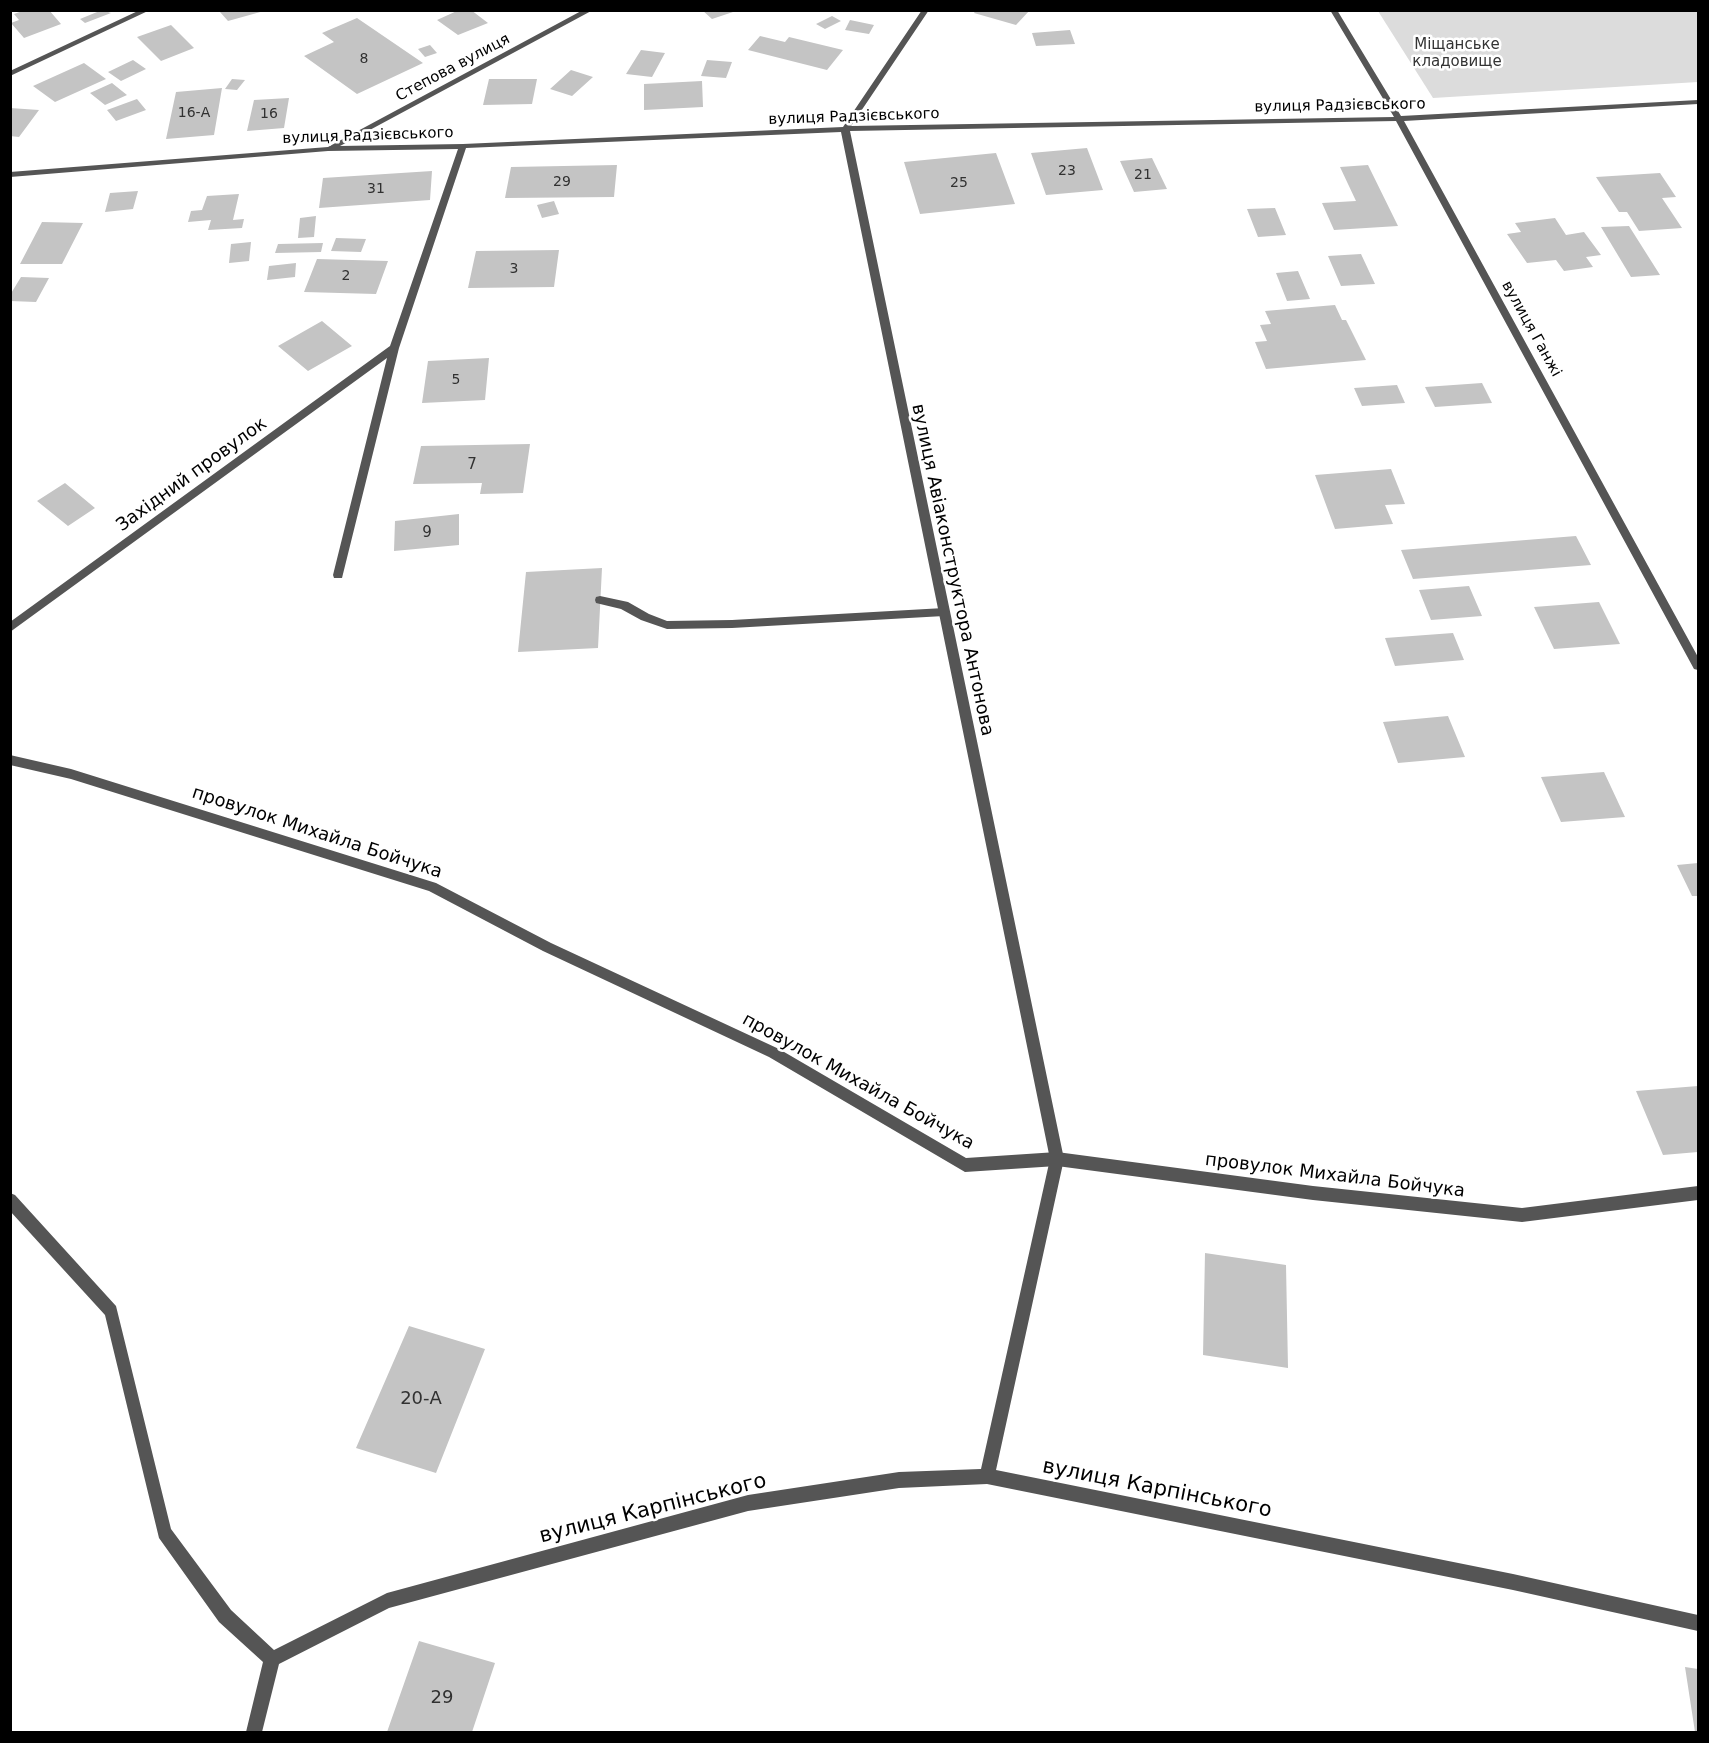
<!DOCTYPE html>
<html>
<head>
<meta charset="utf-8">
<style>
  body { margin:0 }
  #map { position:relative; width:1709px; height:1743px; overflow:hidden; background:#fff; font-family:"DejaVu Sans",sans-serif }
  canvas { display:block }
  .frame { position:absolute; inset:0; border:12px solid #000; pointer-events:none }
</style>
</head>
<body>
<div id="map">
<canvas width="1709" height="1743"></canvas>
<div class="frame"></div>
</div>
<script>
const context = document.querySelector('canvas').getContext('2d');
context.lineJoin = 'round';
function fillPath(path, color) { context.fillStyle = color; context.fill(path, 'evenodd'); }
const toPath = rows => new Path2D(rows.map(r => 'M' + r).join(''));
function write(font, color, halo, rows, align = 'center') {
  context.font = font + ' "DejaVu Sans",sans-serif'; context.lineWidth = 5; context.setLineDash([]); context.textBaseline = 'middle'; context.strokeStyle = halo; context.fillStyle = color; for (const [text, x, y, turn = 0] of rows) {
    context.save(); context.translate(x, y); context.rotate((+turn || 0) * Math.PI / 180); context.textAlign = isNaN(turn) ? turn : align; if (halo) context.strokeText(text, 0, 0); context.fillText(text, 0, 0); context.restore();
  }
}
fillPath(toPath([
  [1378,11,1698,11,1698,82,1433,98]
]), '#dcdcdc');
fillPath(toPath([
  [25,10,49,10,61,24,24,38,11,23,19,20,14,14],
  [102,10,111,13,85,23,80,19],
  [223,10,263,10,264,11,228,21,220,12],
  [459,10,471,10,488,23,458,35,437,20],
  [702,10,736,10,736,11,712,19],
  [976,10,1030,10,1016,25,974,13],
  [832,16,841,21,825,29,816,24],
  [357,18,423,63,357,94,304,56,334,42,322,33],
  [850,20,874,25,869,34,845,30],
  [171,25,194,48,161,61,137,37],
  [1070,30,1075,44,1036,46,1032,33],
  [760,36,785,42,789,37,843,50,827,70,748,50],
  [430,45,437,53,425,57,418,49],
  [641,50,665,53,652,77,626,74],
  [133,60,146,69,121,81,108,72],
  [707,60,732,62,726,78,701,76],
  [84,63,106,79,55,102,33,86],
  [571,70,593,77,572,96,550,89],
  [232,79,245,80,237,90,225,89],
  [489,79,537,79,532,104,483,105],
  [702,81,703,107,644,110,644,84],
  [112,83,127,95,105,105,90,93],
  [222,88,214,135,166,139,176,92],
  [289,98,284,128,247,131,254,100],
  [137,99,146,110,116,121,107,110],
  [10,108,39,110,19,137,10,136],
  [1087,148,1103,190,1046,195,1031,153],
  [996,153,1015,204,920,214,904,162],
  [1152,158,1167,189,1134,192,1120,161],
  [617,165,614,197,505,198,511,167],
  [1368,165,1398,226,1334,230,1322,203,1356,201,1340,167],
  [432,171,430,200,319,208,323,178],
  [1660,173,1676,197,1662,198,1682,228,1639,231,1627,212,1619,212,1596,177],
  [138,191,133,209,105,212,110,193],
  [239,194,233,220,244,219,242,228,208,230,211,220,188,222,191,211,202,210,207,196],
  [554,201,559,214,542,218,537,205],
  [1275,208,1286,235,1258,237,1247,209],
  [316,216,314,237,298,238,300,218],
  [1555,218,1566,235,1584,232,1601,255,1586,257,1593,267,1564,271,1556,260,1527,263,1507,234,1521,232,1515,223],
  [42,222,83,223,62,264,20,264],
  [1629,226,1660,275,1631,277,1601,227],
  [336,238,366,239,361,252,331,251],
  [251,242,249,261,229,263,231,244],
  [323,243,321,252,275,253,278,244],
  [559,250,554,287,468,288,476,251],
  [1361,254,1375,284,1341,286,1328,256],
  [317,259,388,261,376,294,304,292],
  [296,263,295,277,267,280,269,266],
  [1298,271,1310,299,1287,301,1276,273],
  [21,277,49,278,36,302,10,301,10,295],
  [1335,305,1342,320,1346,320,1366,360,1266,369,1255,342,1267,341,1260,325,1271,324,1265,311],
  [322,321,352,346,308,371,278,346],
  [489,358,485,400,422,403,428,361],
  [1482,383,1492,403,1435,407,1425,387],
  [1397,385,1405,403,1362,406,1354,388],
  [530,444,523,493,480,494,482,483,413,484,421,446],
  [1391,469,1405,504,1385,505,1393,524,1335,529,1315,475],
  [65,483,95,508,68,526,37,501],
  [459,514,459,545,394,551,395,521],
  [1576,536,1591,565,1413,579,1401,550],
  [602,568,598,648,518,652,526,572],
  [1469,586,1482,616,1431,620,1419,590],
  [1599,602,1620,644,1554,649,1534,607],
  [1453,633,1464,660,1395,666,1385,638],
  [1448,716,1465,757,1398,763,1383,722],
  [1604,772,1625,817,1561,822,1541,777],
  [1698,863,1698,896,1692,896,1677,865],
  [1698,1086,1698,1152,1663,1155,1636,1091],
  [1205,1253,1286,1265,1288,1368,1203,1355],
  [409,1326,485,1349,436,1473,356,1448],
  [419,1641,495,1663,472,1732,387,1732],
  [1685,1667,1698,1669,1698,1732,1695,1732]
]), '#c4c4c4');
fillPath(toPath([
  [600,596,628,602,649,614,667,621,732,620,944,608,949,612,944,616,732,628,667,629,641,620,621,609,596,603,595,600,596,597,600,596],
  [10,755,71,769,436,883,551,943,779,1049,966,1158,1057,1152,1313,1186,1522,1208,1698,1186,1698,1200,1522,1222,1313,1200,1057,1166,965,1172,769,1057,543,951,429,891,71,779,10,765,10,755]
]), '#555');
fillPath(toPath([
  [140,10,150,10,10,76,10,71,140,10],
  [583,10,593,10,340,146,463,144,843,127,922,10,929,10,851,126,1394,117,1330,10,1337,10,1401,116,1698,100,1698,104,1404,121,1698,657,1698,670,1694,669,1396,121,850,131,1064,1159,996,1470,1513,1574,1698,1615,1698,1631,1513,1590,987,1484,899,1488,748,1511,389,1608,279,1664,262,1732,246,1732,263,1662,219,1622,159,1538,105,1315,10,1211,10,1193,15,1195,116,1306,171,1529,231,1610,274,1650,387,1593,748,1495,899,1472,981,1469,1050,1159,841,132,466,148,399,348,342,578,334,578,333,575,387,358,10,632,10,622,390,346,458,149,328,151,10,177,10,172,328,147,583,10]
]), '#555');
write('14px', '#313131', null, [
  ["8",364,59],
  ["16-А",194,113],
  ["16",269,114],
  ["23",1067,171],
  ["21",1143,175],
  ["29",562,182],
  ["25",959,183],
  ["31",376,189],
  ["3",514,269],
  ["2",346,276],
  ["5",456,380]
]);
write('15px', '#333', '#fff', [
  ["Міщанське",1457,45],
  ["кладовище",1457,62]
]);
write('15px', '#000', '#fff', [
  ["Степова вулиця",453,68,-28],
  ["вулиця Радзієвського",1340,106,-1],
  ["вулиця Радзієвського",854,117,-2],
  ["вулиця Радзієвського",368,136,-2],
  ["вулиця Ганжі",1531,329,61]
]);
write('15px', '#313131', null, [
  ["7",472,465],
  ["9",427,533]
]);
write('18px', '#000', '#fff', [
  ["Західний провулок",192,475,-36],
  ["вулиця Авіаконструктора Антонова",952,570,78],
  ["провулок Михайла Бойчука",317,833,18],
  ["провулок Михайла Бойчука",858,1082,29],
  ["провулок Михайла Бойчука",1335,1176,7]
]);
write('18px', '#313131', null, [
  ["20-А",421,1399],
  ["29",442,1698]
]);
write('21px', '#000', '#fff', [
  ["вулиця Карпінського",1157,1489,11],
  ["вулиця Карпінського",653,1509,-14]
]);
</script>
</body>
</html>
